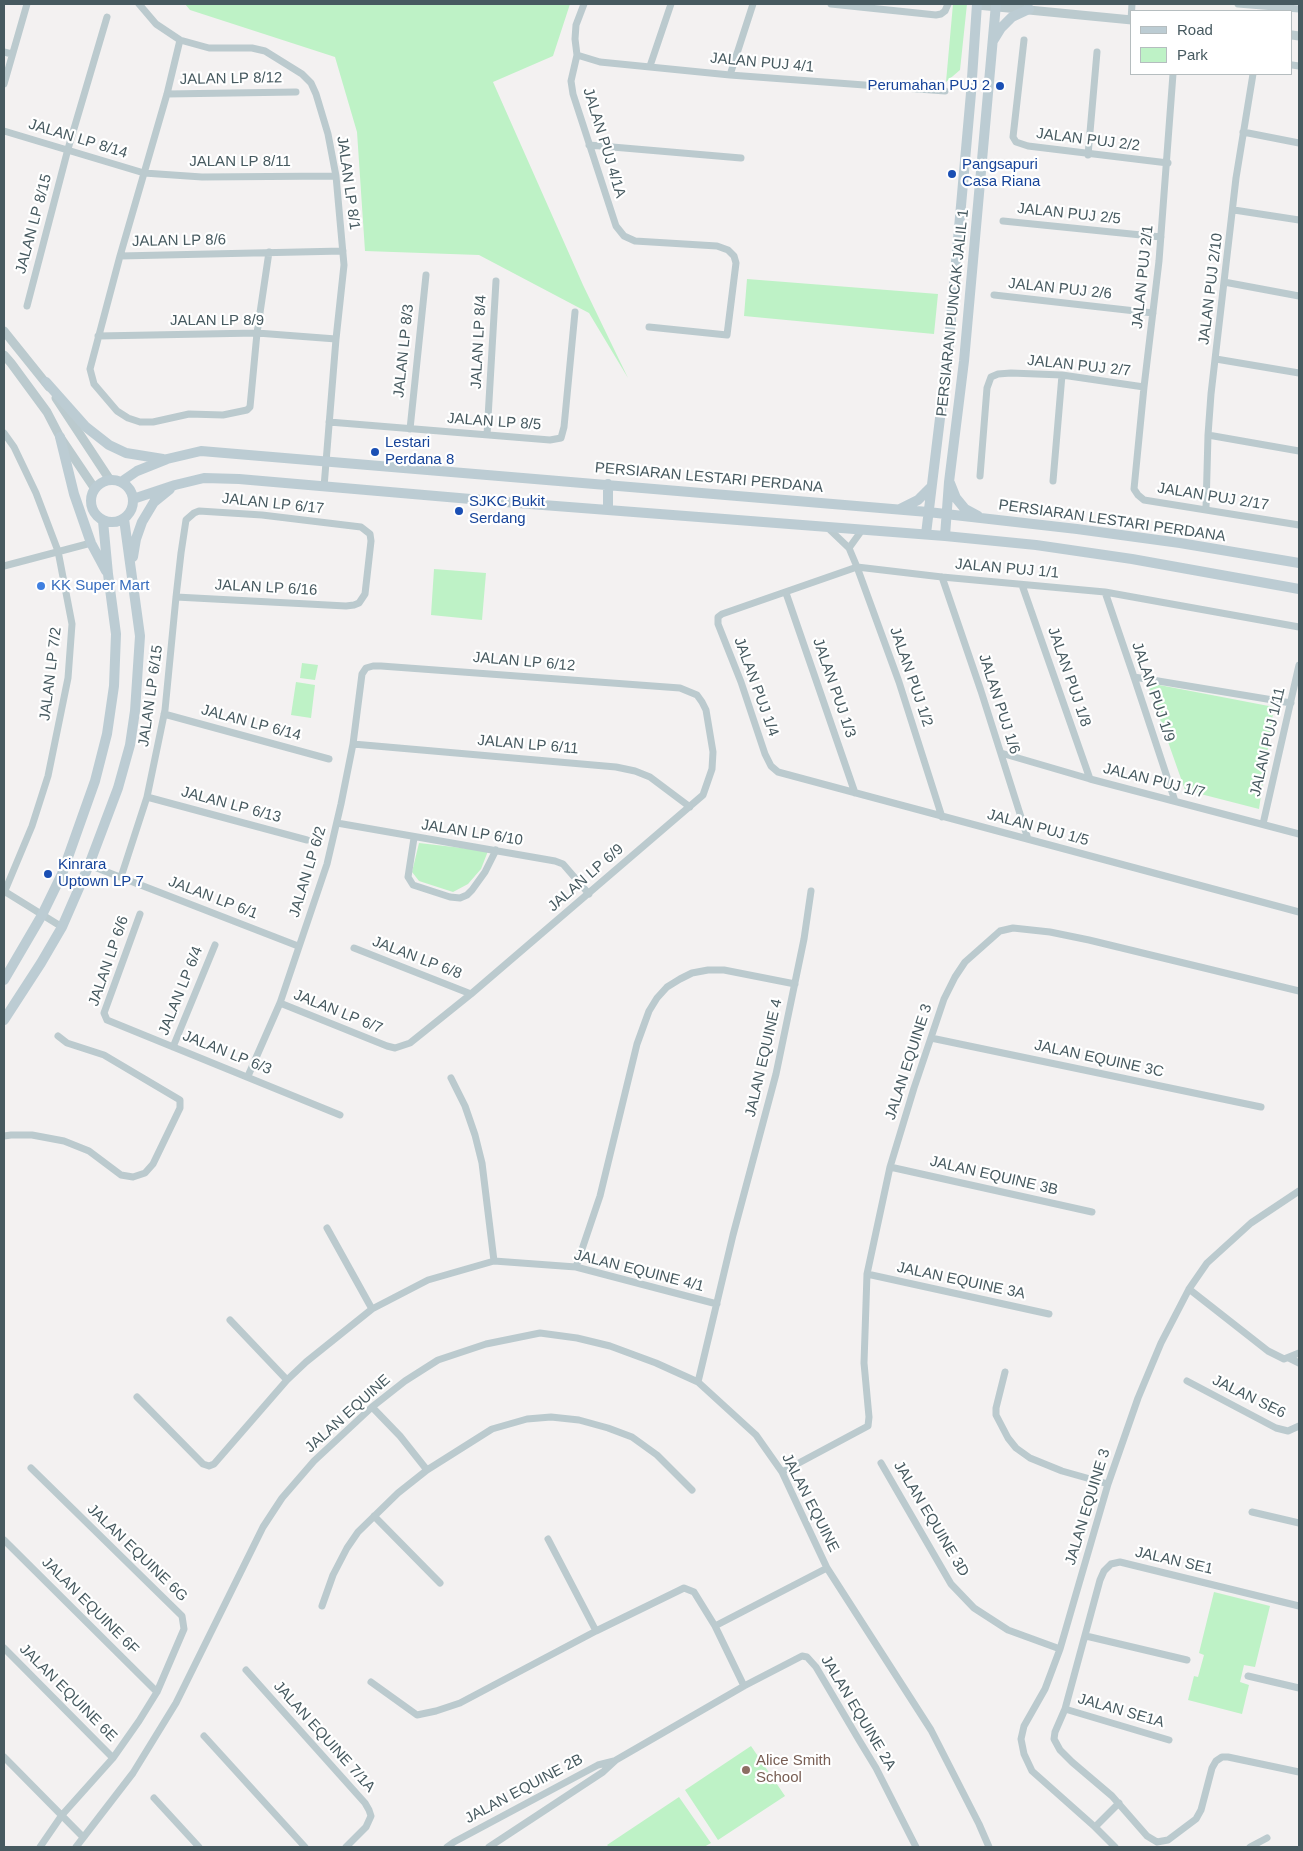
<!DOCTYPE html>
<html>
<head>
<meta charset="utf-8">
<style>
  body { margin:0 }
  #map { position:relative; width:1303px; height:1851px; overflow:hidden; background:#f3f1f1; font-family:Helvetica,sans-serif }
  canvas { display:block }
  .frame { position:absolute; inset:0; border:5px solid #475a60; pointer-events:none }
  .legend { position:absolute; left:1130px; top:10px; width:162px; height:65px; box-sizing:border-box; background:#fff; border:1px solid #b5bdbf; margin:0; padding:6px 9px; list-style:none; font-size:15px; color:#475a60 }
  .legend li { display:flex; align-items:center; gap:10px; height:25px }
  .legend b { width:25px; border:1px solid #b5bdbf }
</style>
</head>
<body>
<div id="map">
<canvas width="1303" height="1851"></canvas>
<div class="frame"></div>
<ul class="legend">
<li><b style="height:6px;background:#bcccd3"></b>Road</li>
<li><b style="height:14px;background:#bef2c6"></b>Park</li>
</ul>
</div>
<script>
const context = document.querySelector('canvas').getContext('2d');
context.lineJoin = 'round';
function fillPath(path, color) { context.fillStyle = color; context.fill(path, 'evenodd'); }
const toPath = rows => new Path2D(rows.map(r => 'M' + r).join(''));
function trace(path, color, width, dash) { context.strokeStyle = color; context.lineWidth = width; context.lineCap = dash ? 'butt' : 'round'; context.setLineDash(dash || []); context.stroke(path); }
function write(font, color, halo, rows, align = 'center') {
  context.font = font + ' Helvetica,sans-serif'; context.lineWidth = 4.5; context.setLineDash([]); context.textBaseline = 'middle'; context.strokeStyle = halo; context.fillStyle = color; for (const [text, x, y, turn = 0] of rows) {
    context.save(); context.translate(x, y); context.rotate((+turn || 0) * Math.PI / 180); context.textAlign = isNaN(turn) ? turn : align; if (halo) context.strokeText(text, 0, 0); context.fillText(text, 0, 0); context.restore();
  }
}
fillPath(toPath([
  [185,4,570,4,553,56,493,82,583,285,628,378,589,313,479,255,365,251,357,132,335,57,190,10],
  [953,4,967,4,960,70,946,82],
  [747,279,938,294,934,334,744,316],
  [434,569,486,573,482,620,431,615],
  [302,663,318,665,315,680,300,678],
  [296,682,315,685,311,718,291,715],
  [1154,684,1274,707,1259,809,1185,790,1149,688],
  [419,843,488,851,481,869,468,884,453,892,419,881,412,872],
  [1214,1592,1270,1606,1255,1667,1244,1665,1240,1682,1249,1685,1242,1714,1188,1700,1194,1676,1198,1677,1204,1655,1199,1653],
  [751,1746,785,1796,718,1840,685,1790],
  [679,1797,711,1843,704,1847,609,1847,607,1845]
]), '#bef2c6');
trace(toPath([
  [139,4,156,24,180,40,209,48,252,48,265,51,302,74,311,83,316,94,328,134,336,176,344,265,336,339,324,487],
  [584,4,576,25,575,39,577,55,571,81,573,94,616,226,624,236,635,241,717,246,728,250,734,256,736,263,727,335,649,327],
  [831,4,936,15,941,14,945,11,948,4],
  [1238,4,1299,9],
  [1131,20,1132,4],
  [180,40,167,94,120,256,343,251],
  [1024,40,1013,137,1016,142,1028,146,1168,163],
  [4,52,12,54],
  [577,55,600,62,730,75,945,91],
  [1292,65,1299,66],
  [650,66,671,4],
  [1173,74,1159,261,1144,387,1134,489,1138,495,1144,500,1299,525],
  [730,75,753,4],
  [4,84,27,4],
  [167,94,296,92],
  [4,131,144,173,202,177,336,176],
  [1243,132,1299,143],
  [589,145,741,158],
  [1088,155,1097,52],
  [1234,210,1299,220],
  [1003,221,1161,237],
  [120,256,90,369,94,384,117,411,128,418,140,422,153,422,189,414,223,415,247,410,250,407,257,333,269,252],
  [1224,282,1299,296],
  [994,295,1153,313],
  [27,306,68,149,107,17],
  [98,336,257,333,336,339],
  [1216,359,1299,373],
  [329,422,550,440,561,438,564,427,575,312],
  [410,429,426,275],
  [4,433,14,447,36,493,58,551,72,624,68,678,48,776,32,826,4,893],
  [487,435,496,281],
  [1208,435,1299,451],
  [980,476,987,388,991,377,998,374,1011,373,1062,375,1144,387],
  [1053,481,1062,375],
  [1206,508,1208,435,1211,394,1236,178,1253,74],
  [827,527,849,548,857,567,899,682,942,817],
  [849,548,862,530],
  [4,566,91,543],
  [942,577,981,691,1028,839],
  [1022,585,1090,779],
  [1105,592,1134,677,1175,801],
  [786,593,855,793],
  [1299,627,1105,592,942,577,857,567,722,614,718,617,718,624,741,682,765,754,771,766,778,772,1299,912],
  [1134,677,1291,703],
  [164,714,329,759],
  [353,744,616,767,635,771,650,777,690,807],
  [1001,753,1090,779,1299,834],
  [147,797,307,840],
  [337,823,555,861,563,864,589,894],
  [1263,824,1299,665],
  [414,838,408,877,413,885,450,897,460,898,467,895,472,890,485,872,496,850],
  [89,865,298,946],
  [121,877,147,797,165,710,176,597,181,553,186,520,194,513,199,511,262,515,361,527,370,534,371,541,365,594,359,603,354,605,346,606,176,597],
  [4,891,62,927],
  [140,914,104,1013,107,1020,340,1115],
  [354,948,471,994],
  [931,1038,1261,1107],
  [173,1047,215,945],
  [248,1076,280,1003,327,864,341,804,353,744,362,674,366,668,373,666,381,666,680,688,697,695,702,702,706,710,713,752,712,769,703,795,471,994,410,1043,395,1048,387,1046,280,1003],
  [451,1078,465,1106,475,1135,482,1163,494,1261],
  [4,1136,11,1135,32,1135,64,1141,89,1151,121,1175,133,1177,145,1173,153,1164,180,1108,180,1100,104,1055,67,1043,58,1036],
  [890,1167,1092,1212],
  [327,1228,372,1309],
  [576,1267,600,1196,637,1044,649,1011,657,998,667,987,680,979,692,973,708,970,724,970,795,984],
  [867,1274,1049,1314],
  [1189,1289,1268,1351,1284,1359,1299,1353],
  [230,1320,287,1380],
  [1289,1358,1299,1363],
  [1005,1372,996,1408,996,1415,1008,1438,1016,1448,1030,1458,1062,1471,1108,1484],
  [1187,1381,1276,1428,1288,1431,1299,1426],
  [698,1382,733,1235,776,1074,804,939,811,891],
  [137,1397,203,1464,209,1466,214,1464,287,1380,306,1362,372,1309,428,1280,494,1261,576,1267,717,1304],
  [372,1407,400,1436,427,1470],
  [881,1463,951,1584,974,1608,1008,1630,1060,1649],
  [31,1468,182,1616,184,1629,157,1692,139,1721,113,1758,62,1815,40,1847],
  [782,1472,868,1426,869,1417,864,1363,867,1274,890,1167,914,1088,944,999,955,977,965,962,1000,931,1013,928,1050,932,1089,940,1299,991],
  [1252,1512,1299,1523],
  [374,1516,440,1583],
  [548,1539,596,1631],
  [4,1540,157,1692],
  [322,1606,333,1575,347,1548,358,1532,398,1493,427,1470,492,1429,527,1419,551,1417,579,1420,608,1428,632,1437,657,1455,692,1490],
  [1299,1606,1120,1562,1111,1564,1104,1571,1100,1580,1065,1709,1055,1732,1054,1739,1060,1750,1072,1762,1112,1796,1147,1836,1157,1842,1168,1840,1196,1819,1201,1810,1212,1768,1216,1761,1222,1757,1228,1757,1299,1772],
  [715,1626,827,1568],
  [1086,1636,1187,1660],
  [4,1648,113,1758],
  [246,1670,365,1803,369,1810,371,1816,366,1827,346,1847],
  [1248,1676,1299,1688],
  [371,1682,417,1715,436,1711,460,1703,596,1631,684,1588,694,1592,715,1626,744,1686],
  [1065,1709,1169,1740],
  [204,1736,305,1847],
  [4,1757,83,1837],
  [154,1798,199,1847],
  [1095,1827,1119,1803],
  [76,1847,133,1773,176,1703,263,1527,282,1498,314,1461,372,1407,405,1381,438,1360,486,1344,540,1333,577,1338,610,1346,656,1363,698,1382,756,1435,782,1472,827,1568,931,1730,979,1824,989,1847],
  [447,1847,454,1842,598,1765,614,1761],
  [489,1847,603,1772,616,1760,744,1686,802,1656,807,1657,816,1667,859,1740,876,1768,916,1847],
  [1115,1847,1095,1827,1032,1771,1024,1754,1021,1739,1024,1726,1045,1689,1060,1649,1108,1484,1138,1398,1161,1343,1189,1289,1207,1263,1251,1223,1299,1191],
  [1250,1847,1267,1838]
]), '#bbcace', 7);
trace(toPath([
  [977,5,1132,20],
  [1292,35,1299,36],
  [4,331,49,387],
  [4,355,11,363,47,412,60,437,95,489],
  [56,398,110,480]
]), '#bbcace', 9);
trace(toPath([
  [993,41,1001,28,1012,17,1029,9],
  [46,382,86,427,109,445,126,453,163,459],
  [60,437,74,494,91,543,106,571],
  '91 501a21 21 0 1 1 42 0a21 21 0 1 1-42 0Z',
  [121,482,137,471,167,459,201,451,928,512,1077,529,1180,543,1299,563],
  [950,483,956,498,965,509,978,516],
  [133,499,175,485,204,478,239,479,517,503,945,536,1036,545,1132,559,1299,589],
  [900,509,918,500,930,488],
  [608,510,608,484],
  [926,534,948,352,971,93,977,4],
  [945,536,949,482,964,361,996,4],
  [133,557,136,539,142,522,154,502,170,489],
  [4,980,42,915,62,874,95,781,107,734,114,686,116,634,108,574,103,521],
  [4,1020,41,963,62,927,89,865,118,788,130,745,135,711,140,636,124,519]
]), '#bcccd3', 10);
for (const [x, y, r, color] of [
  [1000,86,5,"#1a4fb4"],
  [952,174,5,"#1a4fb4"],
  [375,452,5,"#1a4fb4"],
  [459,511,5,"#1a4fb4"],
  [41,586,5,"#3f7fe0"],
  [48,874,5,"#1a4fb4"],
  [746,1770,5,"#8d6e63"]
]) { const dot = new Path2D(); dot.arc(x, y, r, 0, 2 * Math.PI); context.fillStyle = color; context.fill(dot); trace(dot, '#fff', 2); }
write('15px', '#475a60', '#fff', [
  ["JALAN PUJ 4/1",762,63,5],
  ["JALAN LP 8/12",231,79,-1],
  ["JALAN LP 8/14",78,139,17],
  ["JALAN PUJ 2/2",1088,140,7],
  ["JALAN PUJ 4/1A",604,143,73],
  ["JALAN LP 8/11",240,162],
  ["JALAN LP 8/1",348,183,82],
  ["JALAN PUJ 2/5",1069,214,6],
  ["JALAN LP 8/15",34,224,-75],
  ["JALAN LP 8/6",179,241,-1],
  ["JALAN PUJ 2/1",1143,277,-84],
  ["JALAN PUJ 2/6",1060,289,6],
  ["JALAN PUJ 2/10",1211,289,-83],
  ["PERSIARAN PUNCAK JALIL 1",953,313,-84],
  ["JALAN LP 8/9",217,321],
  ["JALAN LP 8/4",479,342,-87],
  ["JALAN LP 8/3",404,351,-84],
  ["JALAN PUJ 2/7",1079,366,6],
  ["JALAN LP 8/5",494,422,4],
  ["PERSIARAN LESTARI PERDANA",709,478,5],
  ["JALAN PUJ 2/17",1213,497,9],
  ["JALAN LP 6/17",273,504,6],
  ["PERSIARAN LESTARI PERDANA",1112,521,8],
  ["JALAN PUJ 1/1",1007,569,5],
  ["JALAN LP 6/16",266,588,3],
  ["JALAN LP 6/12",524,662,5],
  ["JALAN LP 7/2",51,674,-83],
  ["JALAN PUJ 1/2",911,677,71],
  ["JALAN PUJ 1/8",1069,677,71],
  ["JALAN PUJ 1/4",756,687,70],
  ["JALAN PUJ 1/3",834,688,71],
  ["JALAN PUJ 1/9",1153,692,71],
  ["JALAN LP 6/15",151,696,-82],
  ["JALAN PUJ 1/6",999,704,72],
  ["JALAN LP 6/14",251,723,15],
  ["JALAN PUJ 1/11",1268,742,-77],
  ["JALAN LP 6/11",528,745,5],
  ["JALAN PUJ 1/7",1154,781,14],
  ["JALAN LP 6/13",231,805,15],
  ["JALAN PUJ 1/5",1038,828,15],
  ["JALAN LP 6/10",472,833,9],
  ["JALAN LP 6/2",308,872,-73],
  ["JALAN LP 6/9",586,878,-41],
  ["JALAN LP 6/1",213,898,21],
  ["JALAN LP 6/8",417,958,21],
  ["JALAN LP 6/6",109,961,-71],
  ["JALAN LP 6/4",181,991,-68],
  ["JALAN LP 6/7",338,1012,22],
  ["JALAN LP 6/3",227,1053,22],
  ["JALAN EQUINE 4",764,1058,-77],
  ["JALAN EQUINE 3C",1099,1059,12],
  ["JALAN EQUINE 3",909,1062,-72],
  ["JALAN EQUINE 3B",994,1176,13],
  ["JALAN EQUINE 4/1",639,1271,14],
  ["JALAN EQUINE 3A",961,1281,12],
  ["JALAN SE6",1249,1397,26],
  ["JALAN EQUINE",348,1414,-42],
  ["JALAN EQUINE",810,1503,63],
  ["JALAN EQUINE 3",1088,1507,-73],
  ["JALAN EQUINE 3D",931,1519,59],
  ["JALAN EQUINE 6G",137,1553,44],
  ["JALAN SE1",1174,1561,13],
  ["JALAN EQUINE 6F",90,1606,45],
  ["JALAN EQUINE 6E",68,1693,45],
  ["JALAN SE1A",1121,1711,16],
  ["JALAN EQUINE 2A",858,1713,59],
  ["JALAN EQUINE 7/1A",324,1737,48],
  ["JALAN EQUINE 2B",524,1789,-28]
]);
write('15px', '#164399', '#fff', [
  ["Perumahan PUJ 2",990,86,"right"],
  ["Pangsapuri",962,165],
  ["Casa Riana",962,182],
  ["Lestari",385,443],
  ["Perdana 8",385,460],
  ["SJKC Bukit",469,502],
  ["Serdang",469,519],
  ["Kinrara",58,865],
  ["Uptown LP 7",58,882]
], 'left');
write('15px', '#366cbe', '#fff', [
  ["KK Super Mart",51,586]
], 'left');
write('15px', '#785e54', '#fff', [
  ["Alice Smith",756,1761],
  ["School",756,1778]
], 'left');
</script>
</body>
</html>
